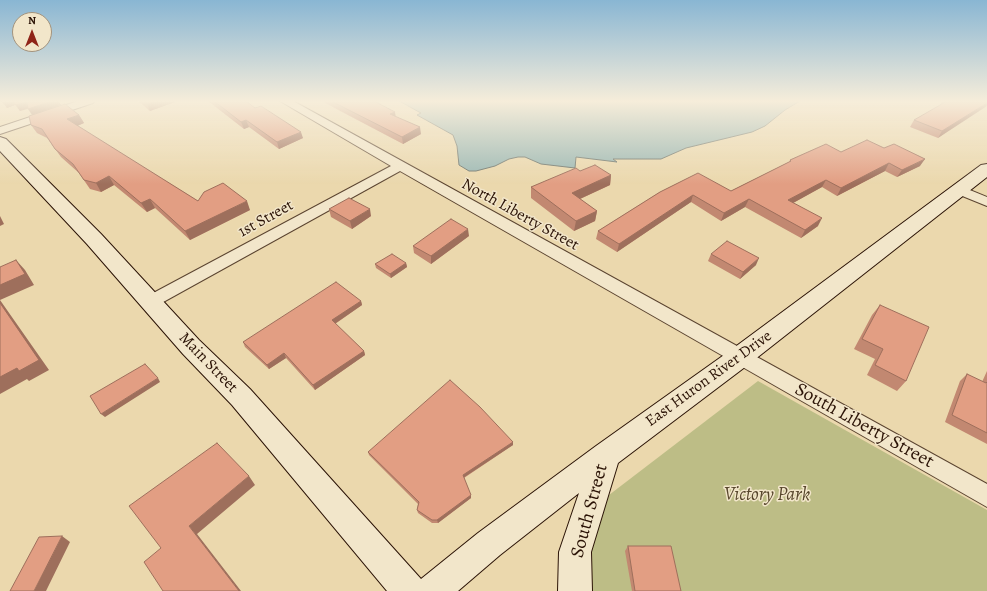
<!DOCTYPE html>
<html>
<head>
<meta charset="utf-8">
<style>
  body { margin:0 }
  #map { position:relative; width:987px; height:591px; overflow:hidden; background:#ebd8ad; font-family:Alegreya,serif }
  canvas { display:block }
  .north { position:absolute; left:12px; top:12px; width:40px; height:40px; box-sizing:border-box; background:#f2e6ca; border:1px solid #a2927c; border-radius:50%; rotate:0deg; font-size:11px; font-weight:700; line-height:16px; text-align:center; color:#2b1306 }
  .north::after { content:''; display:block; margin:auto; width:14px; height:18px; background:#8f2418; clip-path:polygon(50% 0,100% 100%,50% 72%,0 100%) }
</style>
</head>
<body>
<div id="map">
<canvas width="987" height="591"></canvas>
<div class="north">N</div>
</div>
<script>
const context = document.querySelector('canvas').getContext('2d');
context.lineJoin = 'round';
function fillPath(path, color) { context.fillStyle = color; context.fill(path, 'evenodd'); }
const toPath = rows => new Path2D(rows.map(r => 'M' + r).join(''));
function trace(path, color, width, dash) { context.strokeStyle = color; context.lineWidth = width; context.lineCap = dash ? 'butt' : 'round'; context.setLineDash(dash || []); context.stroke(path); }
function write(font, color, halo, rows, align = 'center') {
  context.font = font + ' Alegreya,serif'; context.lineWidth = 3; context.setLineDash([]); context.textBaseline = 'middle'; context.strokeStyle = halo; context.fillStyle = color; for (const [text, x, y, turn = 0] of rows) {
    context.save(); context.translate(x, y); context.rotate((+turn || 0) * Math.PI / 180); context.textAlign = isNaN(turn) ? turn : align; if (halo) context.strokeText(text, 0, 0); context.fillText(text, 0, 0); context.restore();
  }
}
fillPath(toPath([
  [758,381,987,510,987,591,592,591,590,553,609,495]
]), '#bdbd86');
const water = toPath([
  [399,101,800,101,785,110,765,126,752,132,686,148,661,159,613,159,617,162,576,157,575,168,541,164,525,157,518,157,509,159,495,166,476,171,469,171,459,165,457,146,453,135,417,115,421,113,399,101]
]);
fillPath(water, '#9bb8b4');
trace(water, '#6e766e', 1);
const street = toPath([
  [78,101,94,101,93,103,0,134,0,127,78,101],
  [280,101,293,101,987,484,987,507,400,171,156,306,150,308,144,306,142,302,144,298,391,166,280,101],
  [960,186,987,197,987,206,955,193,953,190,955,187,960,186]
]);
const secondary = toPath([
  [0,137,6,139,101,234,199,340,250,389,421,579,478,533,596,446,731,350,981,165,987,164,987,177,749,364,618,463,591,552,592,591,558,591,559,552,579,493,500,555,458,591,387,591,232,405,183,354,87,244,0,151,0,137]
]);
trace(street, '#5b4430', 2);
trace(secondary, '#2b1306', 2);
fillPath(street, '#f2e6ca');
fillPath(secondary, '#f2e6ca');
fillPath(toPath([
  [1,101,58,101,61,105,79,115,84,123,77,126,198,201,250,210,190,240,155,208,147,212,114,185,101,192,90,189,79,173,61,157,47,138,37,133,31,125,32,114,28,108,20,111,15,105,7,108],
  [138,101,178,101,150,111],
  [208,101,246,101,255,108,303,138,279,149,249,127,244,129],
  [324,101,374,101,421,134,403,144,325,103],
  [942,101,987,101,938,138,910,127,914,120,941,105,940,105],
  [841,152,920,166,897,177,885,171,837,196,822,187,793,203,818,226,801,238,745,207,721,221,691,202,617,252,596,239,598,231,660,192,731,191,789,162,790,160],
  [580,171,611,175,610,185,580,199,597,211,595,221,574,231,531,198,531,187],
  [329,209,371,216,352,229,331,217],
  [469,236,431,264,414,253,413,246],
  [711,254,756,265,740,279,708,261],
  [406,263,407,267,391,278,376,268,375,264],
  [361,301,362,305,335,324,364,351,365,355,315,390,286,358,269,369,245,347,243,342],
  [880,305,906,381,897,391,867,375,875,359,854,349,872,315],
  [987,371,987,444,945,422,960,381,967,374,982,382],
  [513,442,513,445,464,478,471,498,438,523,432,523,418,513,417,510,418,504,369,455,368,452],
  [628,546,681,591,632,591,625,551]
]), '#c28871');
fillPath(toPath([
  [6,101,12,101,15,105,7,108,3,102],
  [52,101,58,101,61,105,32,115,28,109],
  [156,101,178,101,150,111,147,104],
  [27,102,31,108,20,111,16,105],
  [987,103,987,106,938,138,942,131],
  [395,112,396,118,390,114],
  [79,115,84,123,72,128,67,119],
  [246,120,249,127,244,129,241,122],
  [420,127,421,134,403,144,402,137],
  [301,132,303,138,279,149,277,142],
  [925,159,920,166,897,177,902,170],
  [889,163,885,171,837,196,841,188],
  [611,175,610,185,571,203,572,193],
  [109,176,114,185,101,192,96,183],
  [826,180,822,187,784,208,788,200],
  [693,195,691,202,617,252,619,244],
  [150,199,155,208,147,212,141,203],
  [749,199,745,207,721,221,724,213],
  [247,201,250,210,190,240,185,231],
  [370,209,371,216,352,229,350,221],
  [597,211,595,221,574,231,576,221],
  [0,216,4,224,0,226],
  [822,218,818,226,801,238,805,230],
  [468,229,469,236,431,264,431,256],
  [759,258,756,265,740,279,743,272],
  [16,260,25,270,34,285,0,300,49,370,29,381,27,379,0,394,0,285],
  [406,263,407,267,391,278,390,274],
  [361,301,362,305,333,325,332,320],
  [364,351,365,355,315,390,313,385],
  [284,353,286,358,269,369,267,365],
  [158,378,160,382,105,417,101,414],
  [513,442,513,445,463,478,463,475],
  [249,476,255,485,197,534,241,591,239,591,189,526],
  [471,495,471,498,438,523,437,520],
  [62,536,70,542,46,591,34,591]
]), '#9e6f5c');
const building = toPath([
  [12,101,52,101,28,109,27,102,16,105,12,101],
  [143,101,156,101,147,104,143,101],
  [214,101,246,101,255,108,261,106,301,132,277,142,246,120,241,122,214,101],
  [331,101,374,101,395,112,390,114,420,127,402,137,331,101],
  [947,101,987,101,987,103,942,131,914,120,947,101],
  [65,104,79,115,67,119,198,201,204,192,223,183,247,201,185,231,150,199,141,203,109,176,96,183,84,180,73,164,55,149,42,129,31,125,29,116,65,104],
  [867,140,884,148,894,144,925,159,902,170,889,163,841,188,826,180,788,200,822,218,805,230,749,199,724,213,693,195,619,244,598,231,660,192,698,173,731,191,791,161,790,160,826,144,841,152,867,140],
  [595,165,611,175,572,193,597,211,576,221,531,187,576,168,580,171,595,165],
  [349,198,370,209,350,221,329,209,349,198],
  [451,219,468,229,431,256,413,246,451,219],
  [727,241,759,258,743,272,711,254,727,241],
  [392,254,406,263,390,274,375,264,392,254],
  [16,260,25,274,0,285,0,267,16,260],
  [336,282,361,301,332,320,364,351,313,385,284,353,267,365,243,342,336,282],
  [0,303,39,360,19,371,17,368,0,377,0,303],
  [880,305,929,327,906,381,875,365,883,349,862,339,880,305],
  [145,364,158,378,101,414,90,396,145,364],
  [967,374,986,383,987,382,987,433,952,415,967,374],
  [450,380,480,407,513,442,463,475,471,495,437,520,432,520,417,510,419,502,368,452,450,380],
  [217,443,249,476,189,526,239,591,163,591,144,562,161,548,129,506,217,443],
  [62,536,34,591,10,591,39,537,62,536],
  [628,546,671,546,681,591,635,591,628,546]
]);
fillPath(building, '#e29e83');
trace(building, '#9e6f5c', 1);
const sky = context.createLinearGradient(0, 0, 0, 184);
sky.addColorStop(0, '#89b6d3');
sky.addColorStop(0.55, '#f6edda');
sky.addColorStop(1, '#f6edda00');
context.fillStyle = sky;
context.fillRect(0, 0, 987, 184);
write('16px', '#2b1306', '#f2e6ca', [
  ["North Liberty Street",520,215,29],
  ["1st Street",266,219,-29],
  ["Main Street",208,363,46],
  ["East Huron River Drive",709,379,-36]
]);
write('19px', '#2b1306', '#f2e6ca', [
  ["South Liberty Street",864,426,29],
  ["South Street",590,511,-75]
]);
write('italic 19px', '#57462c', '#f2e6ca', [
  ["Victory Park",767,495]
]);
</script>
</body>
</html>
